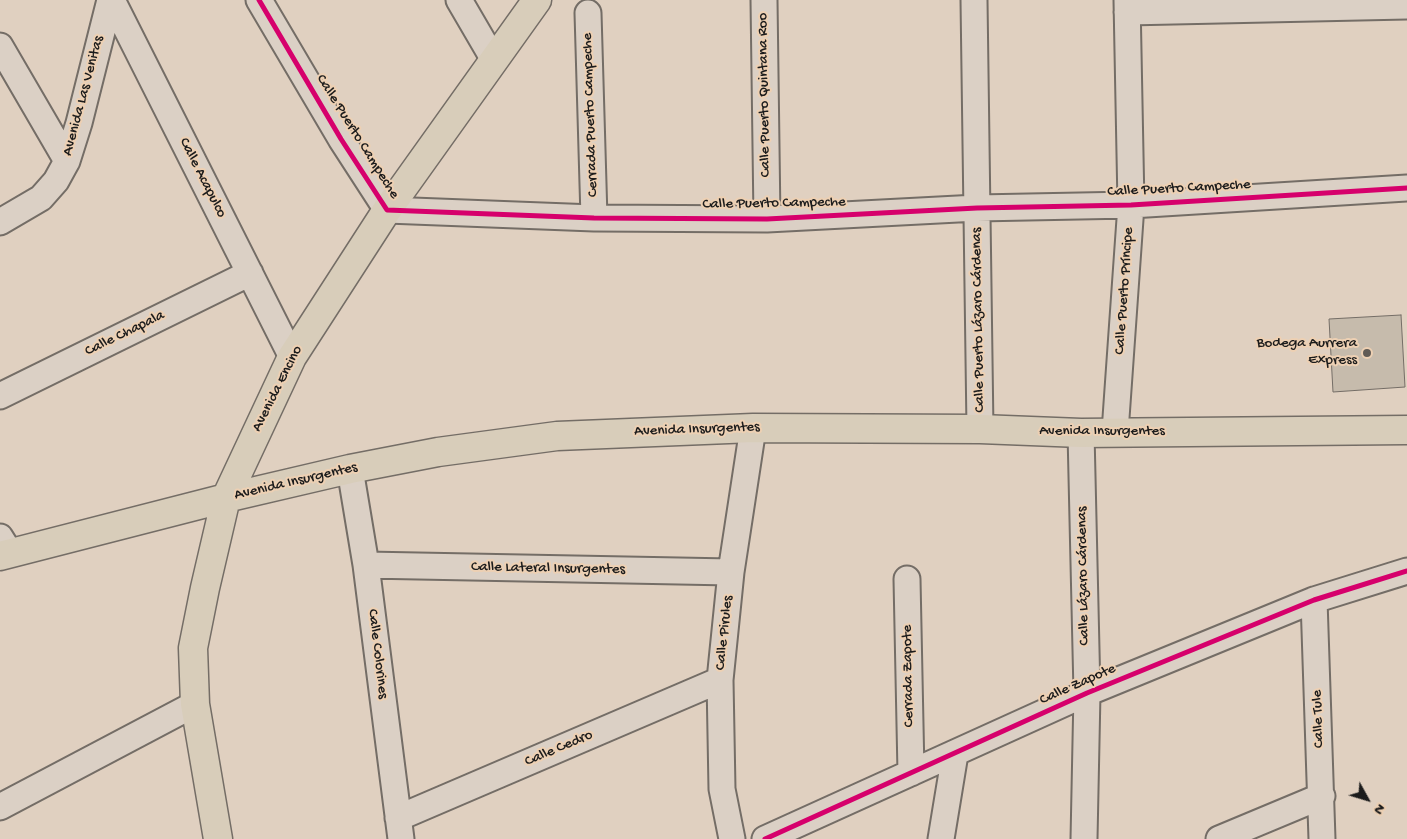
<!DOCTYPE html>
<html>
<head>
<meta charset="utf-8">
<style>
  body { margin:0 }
  #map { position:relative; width:1407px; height:839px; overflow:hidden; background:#e0d0c0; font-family:"Gochi Hand",sans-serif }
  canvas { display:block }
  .north { position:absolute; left:1342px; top:774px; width:50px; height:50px; -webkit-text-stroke:4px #edd0b3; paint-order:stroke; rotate:129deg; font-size:14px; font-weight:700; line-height:20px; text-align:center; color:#1c1c1c }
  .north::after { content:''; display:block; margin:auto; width:18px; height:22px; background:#1c1c1c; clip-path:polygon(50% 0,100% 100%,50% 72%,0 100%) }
</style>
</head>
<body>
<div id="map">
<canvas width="1407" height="839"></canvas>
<div class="north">N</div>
</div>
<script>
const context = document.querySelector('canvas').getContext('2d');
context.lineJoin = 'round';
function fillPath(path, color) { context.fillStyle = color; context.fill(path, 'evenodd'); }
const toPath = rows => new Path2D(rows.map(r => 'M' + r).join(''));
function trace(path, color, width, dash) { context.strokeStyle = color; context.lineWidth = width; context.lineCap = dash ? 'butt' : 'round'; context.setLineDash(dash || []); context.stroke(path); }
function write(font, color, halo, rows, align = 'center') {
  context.font = font + ' "Gochi Hand",sans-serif'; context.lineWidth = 4; context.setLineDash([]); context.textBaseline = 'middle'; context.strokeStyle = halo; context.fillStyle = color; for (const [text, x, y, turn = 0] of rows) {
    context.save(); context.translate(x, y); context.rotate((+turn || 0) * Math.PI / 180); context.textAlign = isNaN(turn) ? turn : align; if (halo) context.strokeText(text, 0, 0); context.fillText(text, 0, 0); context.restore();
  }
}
const building = toPath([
  [1401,315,1405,387,1333,392,1329,319,1401,315]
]);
fillPath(building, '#c6bbac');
trace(building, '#746d66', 1);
const minor = toPath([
  [112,0,292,357],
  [259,0,341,139,387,210,594,218,767,219,977,208,1131,205,1407,188],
  [459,0,494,60],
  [764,0,767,219],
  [974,0,980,429],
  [1127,12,1407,6],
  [588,13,594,218],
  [0,46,67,161],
  [0,222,41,198,56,181,67,161,79,123,110,0],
  [0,396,250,273],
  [1115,432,1131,205,1127,0],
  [1081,433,1087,693,1084,839],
  [350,469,366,565,401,839],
  [0,537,10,553],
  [366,565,731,572],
  [907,579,911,773],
  [1314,600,1322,839],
  [0,807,195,704],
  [398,818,720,680],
  [732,839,722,789,720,680,731,572,753,428],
  [765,839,1087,693,1314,600,1407,571],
  [941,839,955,754],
  [1219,839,1322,796]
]);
const major = toPath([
  [0,556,226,498,350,469,438,452,557,436,753,428,980,429,1081,433,1407,430],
  [218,839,195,704,193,648,205,588,226,498,292,357,387,210,537,0]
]);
trace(minor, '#746d66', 29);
trace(major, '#746d66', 31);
trace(minor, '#dbd0c5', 25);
trace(major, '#d8cdba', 28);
trace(toPath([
  [259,0,341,139,387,210,594,218,767,219,977,208,1131,205,1407,188],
  [765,839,1087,693,1314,600,1407,571]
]), '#d6006c', 5);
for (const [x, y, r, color] of [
  [1367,353,5,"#615b55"]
]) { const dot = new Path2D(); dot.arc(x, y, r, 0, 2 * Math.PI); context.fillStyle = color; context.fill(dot); trace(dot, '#edd0b3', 2); }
write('15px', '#1c1c1c', '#edd0b3', [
  ["Calle Puerto Quintana Roo",765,95,-91],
  ["Avenida Las Venitas",84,96,-75],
  ["Cerrada Puerto Campeche",591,115,-92],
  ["Calle Puerto Campeche",357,137,58],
  ["Calle Acapulco",202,178,63],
  ["Calle Puerto Campeche",1179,189,-3],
  ["Calle Puerto Campeche",774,204,-1],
  ["Calle Puerto Príncipe",1125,291,-86],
  ["Calle Puerto Lázaro Cárdenas",979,320,-91],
  ["Calle Chapala",125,334,-26],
  ["Avenida Encino",278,389,-63],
  ["Avenida Insurgentes",697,430,-2],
  ["Avenida Insurgentes",1102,432],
  ["Avenida Insurgentes",296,482,-13],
  ["Calle Lateral Insurgentes",548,569,1],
  ["Calle Lázaro Cárdenas",1084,576,-91],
  ["Calle Pirules",725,633,-84],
  ["Calle Colorines",377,654,83],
  ["Cerrada Zapote",909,676,-91],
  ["Calle Zapote",1078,685,-24],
  ["Calle Tule",1319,719,-92],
  ["Calle Cedro",559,749,-23]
]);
write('15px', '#1c1c1c', '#edd0b3', [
  ["Bodega Aurrera",1357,344],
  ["Express",1357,361]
], 'right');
</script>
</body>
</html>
